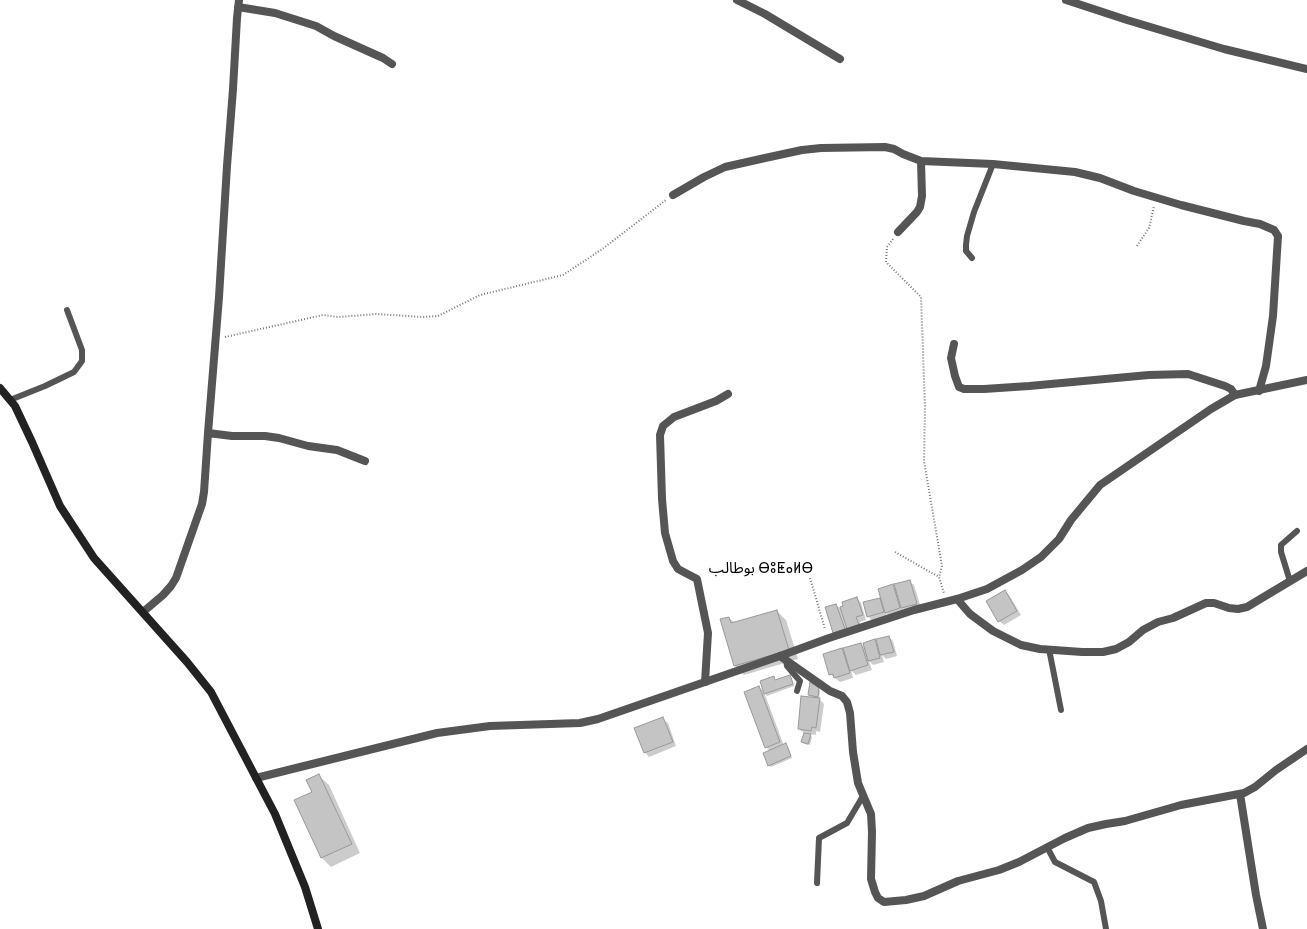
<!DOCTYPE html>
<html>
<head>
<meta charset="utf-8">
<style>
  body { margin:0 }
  canvas { display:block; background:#fff }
</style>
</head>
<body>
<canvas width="1307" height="929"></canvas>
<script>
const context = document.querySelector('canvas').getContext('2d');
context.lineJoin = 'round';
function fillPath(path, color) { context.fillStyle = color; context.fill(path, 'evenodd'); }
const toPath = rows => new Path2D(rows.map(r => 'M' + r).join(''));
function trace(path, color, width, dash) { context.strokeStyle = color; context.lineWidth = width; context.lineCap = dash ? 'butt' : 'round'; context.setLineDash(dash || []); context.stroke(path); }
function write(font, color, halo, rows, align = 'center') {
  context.font = font + ' Cabin,"Noto Sans Arabic","Noto Sans Tifinagh",sans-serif'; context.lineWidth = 3; context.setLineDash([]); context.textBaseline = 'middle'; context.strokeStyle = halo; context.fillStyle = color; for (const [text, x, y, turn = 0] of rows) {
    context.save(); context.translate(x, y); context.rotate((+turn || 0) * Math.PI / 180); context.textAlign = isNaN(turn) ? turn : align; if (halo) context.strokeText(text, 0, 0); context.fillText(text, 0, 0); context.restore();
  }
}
fillPath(toPath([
  [909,581,914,585,921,608,907,612,903,608,904,613,890,617,886,613,887,616,872,621,868,616,879,599,883,603,893,586,897,589],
  [1005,591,1009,595,1021,615,1004,625,999,621],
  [857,598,861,603,866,620,860,622,862,629,838,637,836,605,840,608,844,607],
  [777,611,786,620,798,659,744,675,735,666,729,618,735,623],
  [889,637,893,641,897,656,886,659,882,655,884,662,873,665,869,661,872,670,856,675,851,670,853,678,840,682,830,674,841,649,846,654,861,644,865,648,874,641,878,644],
  [790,676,792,678,794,686,767,696,764,692,784,746,786,745,788,747,792,758,771,767,769,765,770,751,766,747,759,687,765,693,773,677,776,681],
  [818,689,820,691,819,699,824,704,820,732,816,731,816,735,809,734,812,737,810,745,804,744,802,742,804,733,799,729,812,698,809,695],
  [663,719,668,723,676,746,649,757,645,752],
  [319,776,329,785,360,853,331,867,322,858,296,801,313,793]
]), '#0003');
const building = toPath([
  [910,580,917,604,901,608,894,584,910,580],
  [893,584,900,608,885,613,878,589,893,584],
  [1005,590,1017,611,998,622,986,601,1005,590],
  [857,597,863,615,856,617,859,625,847,629,840,607,843,606,842,602,857,597],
  [880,598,884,612,867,617,863,602,880,598],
  [836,604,845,629,833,633,825,607,836,604],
  [777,610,789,650,734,666,720,619,729,617,731,623,777,610],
  [889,636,894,652,880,655,876,639,889,636],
  [875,639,880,658,868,661,863,643,875,639],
  [861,643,868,665,850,671,843,648,861,643],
  [842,648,850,673,834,678,833,674,829,675,823,654,842,648],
  [790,675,793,684,764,694,760,681,774,676,775,680,790,675],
  [810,682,819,688,818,697,808,695,810,682],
  [759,686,780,742,765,748,744,692,759,686],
  [801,696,820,698,816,728,812,727,811,731,798,729,801,696],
  [663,717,673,742,644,753,634,728,663,717],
  [804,733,811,734,808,744,801,742,804,733],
  [786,743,791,756,768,766,763,753,786,743],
  [319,774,352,844,321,858,294,800,312,792,306,780,319,774]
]);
fillPath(building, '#c4c4c4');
trace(building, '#999', 1);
trace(toPath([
  [893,239,887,247,886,262,921,297,925,407,924,461,942,566,939,577],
  [1137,246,1149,228,1154,206],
  [225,337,323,315,338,317,376,314,423,317,438,316,480,295,563,275,601,250,666,200],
  [895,552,939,577,944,593],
  [810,578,825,629]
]), '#777', 2, [1, 2]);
trace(toPath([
  [972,258,966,251,966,245,967,236,974,212,993,164],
  [10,400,45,386,74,372,82,361,82,350,67,310],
  [1290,581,1281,552,1281,545,1297,531],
  [1049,649,1061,710],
  [786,660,787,666,800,681,797,691],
  [1047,847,1055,862,1094,882,1101,901,1106,929],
  [817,883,819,838,847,823,863,796]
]), '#555', 6);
trace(toPath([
  [737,0,765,14,840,59],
  [1066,0,1127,20,1224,49,1307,69],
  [238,7,275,13,316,26,334,36,383,58,392,64],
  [673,195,704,177,725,167,765,158,802,150,821,148,885,147,894,149,903,154,921,161,993,164,1075,172,1100,178,1134,191,1181,205,1244,221,1260,224,1274,230,1278,236,1273,316,1266,366,1259,391],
  [898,232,917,212,920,207,922,196,921,161],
  [954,344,951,358,955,376,959,387,964,389,984,389,1029,386,1149,375,1188,374,1225,386,1231,389,1235,395],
  [208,433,232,436,265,436,279,438,308,446,337,450,365,461],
  [957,599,970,614,993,631,1021,645,1040,649,1082,652,1103,652,1116,649,1129,642,1143,630,1158,622,1173,618,1206,603,1214,603,1229,608,1238,609,1247,607,1307,571],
  [143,612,163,595,171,586,176,578,202,504,204,492,208,433,219,297,227,166,233,89,237,18,239,0],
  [780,656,830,691,842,696,847,702,850,713,853,752,858,783,871,814,872,832,871,879,875,892,878,898,884,902,906,900,924,896,958,881,999,870,1019,862,1065,838,1088,828,1106,824,1125,821,1181,805,1244,793,1255,787,1276,770,1307,749],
  [705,682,708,633,697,579,678,569,673,561,665,533,662,499,660,435,663,426,674,417,716,401,728,394],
  [1240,794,1256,895,1263,929]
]), '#555', 8);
trace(toPath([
  [256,778,437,733,490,726,580,723,598,719,780,656,829,638,914,610,957,599,987,589,1022,570,1041,557,1059,539,1071,520,1100,485,1211,409,1235,395,1307,380]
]), '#555', 8);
trace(toPath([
  [0,388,15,406,32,442,60,506,94,558,187,662,211,692,275,814,305,887,318,929]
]), '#222', 8);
write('15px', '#000', '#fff', [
  ["بوطالب ⴱⵓⵟⴰⵍⴱ",761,569]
]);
</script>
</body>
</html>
